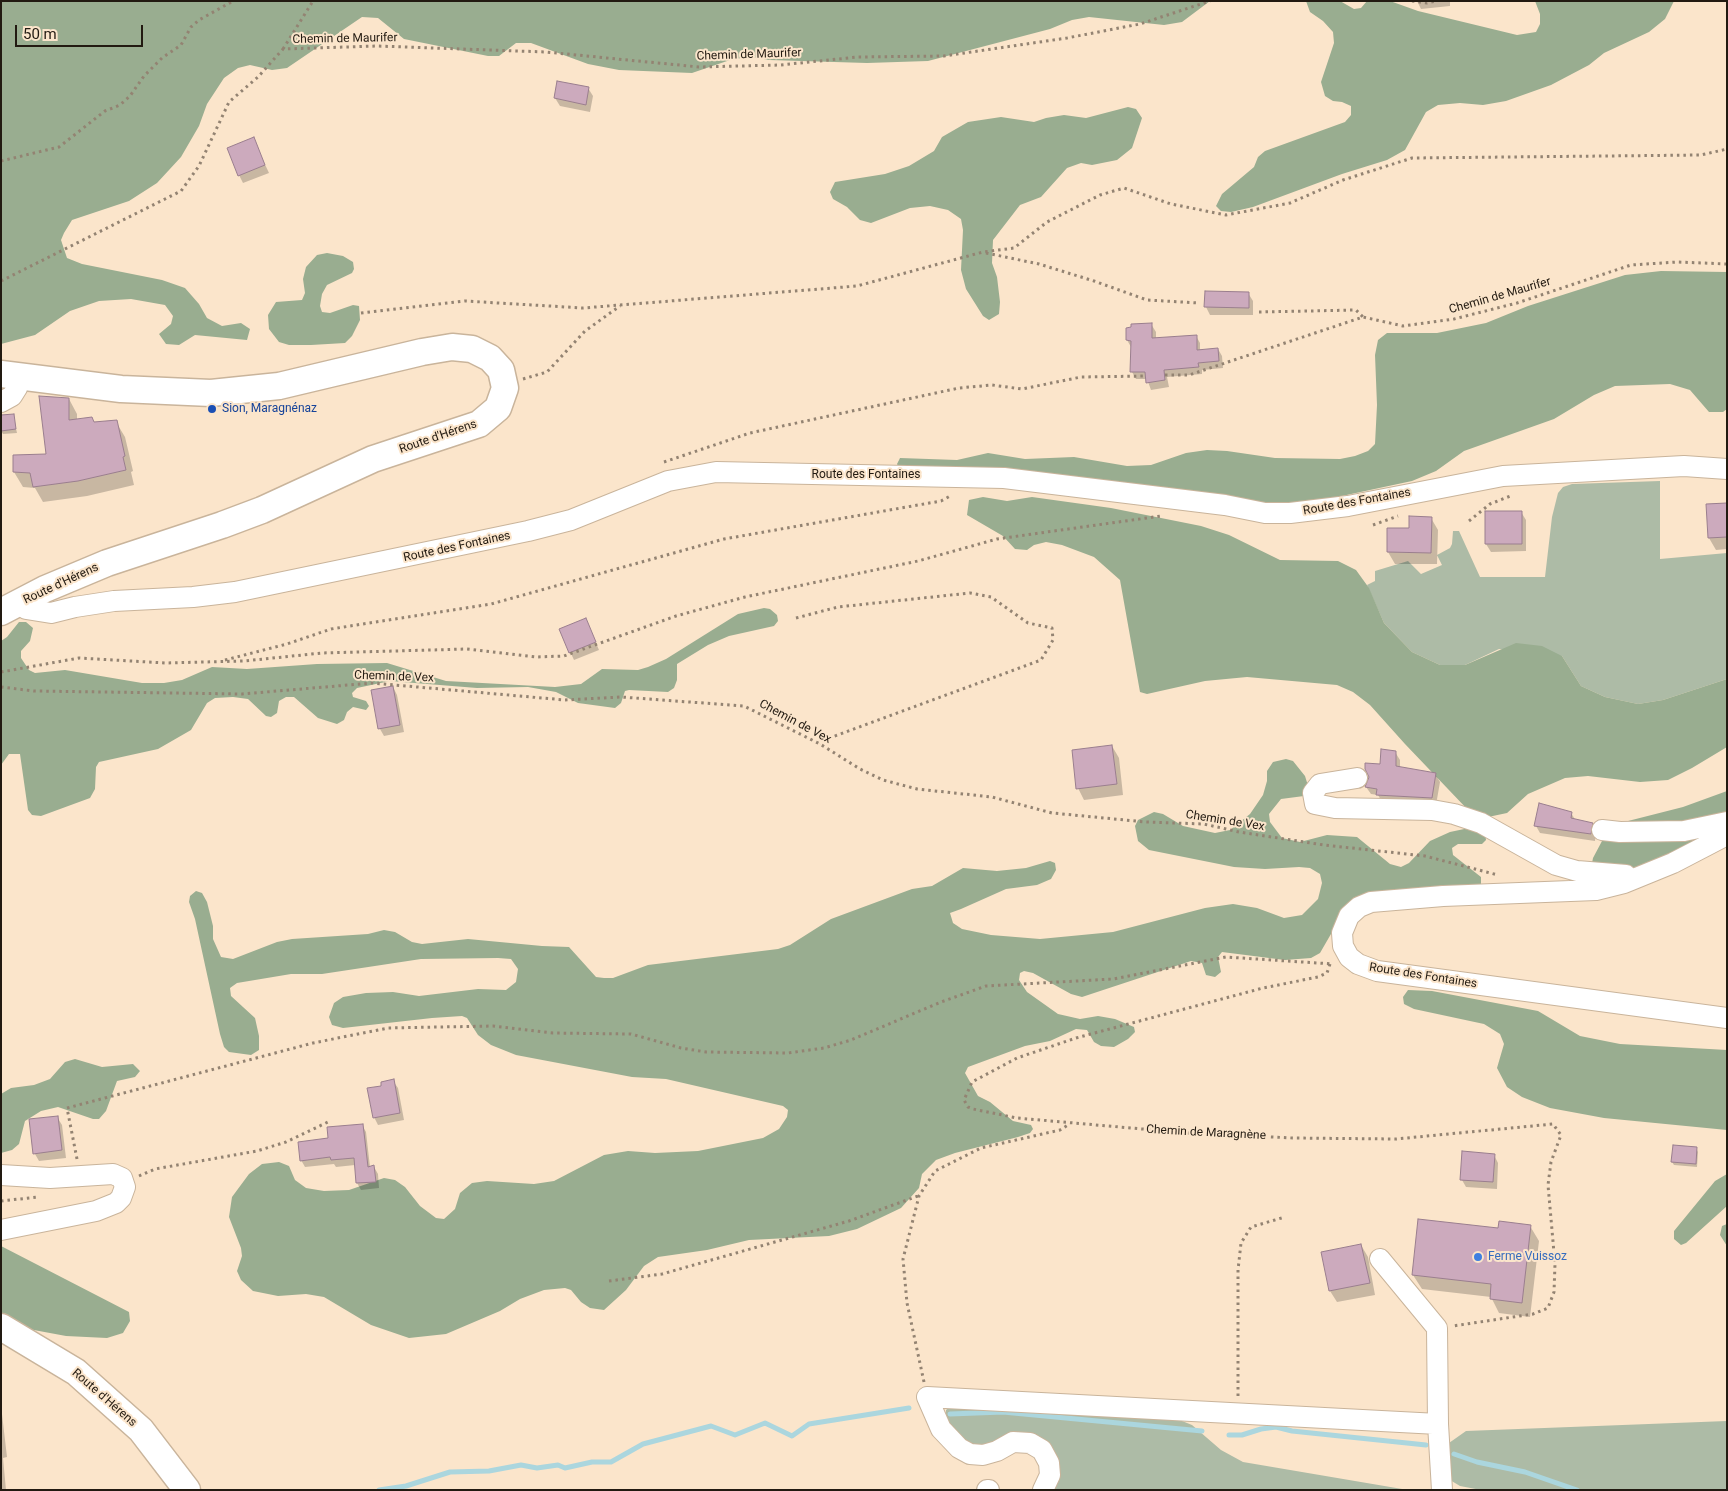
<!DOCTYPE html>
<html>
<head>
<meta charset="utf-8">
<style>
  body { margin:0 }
  #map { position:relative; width:1728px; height:1491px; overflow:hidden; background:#fbe5cb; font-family:Roboto,sans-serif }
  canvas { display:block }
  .frame { position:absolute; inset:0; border:2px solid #221a11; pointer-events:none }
  .scale { position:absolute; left:15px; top:25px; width:128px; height:22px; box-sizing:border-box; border:2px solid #221a11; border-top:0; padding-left:6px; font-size:15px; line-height:18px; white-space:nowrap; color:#221a11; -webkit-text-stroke:4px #fbe5cb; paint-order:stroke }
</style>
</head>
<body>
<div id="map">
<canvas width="1728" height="1491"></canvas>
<div class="frame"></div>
<div class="scale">50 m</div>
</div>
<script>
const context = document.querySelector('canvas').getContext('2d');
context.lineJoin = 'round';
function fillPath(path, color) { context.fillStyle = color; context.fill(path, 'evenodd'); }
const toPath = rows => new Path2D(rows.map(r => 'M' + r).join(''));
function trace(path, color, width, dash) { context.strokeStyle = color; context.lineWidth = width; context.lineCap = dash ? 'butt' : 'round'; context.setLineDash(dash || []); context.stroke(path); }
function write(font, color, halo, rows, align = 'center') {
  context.font = font + ' Roboto,sans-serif'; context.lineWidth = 4; context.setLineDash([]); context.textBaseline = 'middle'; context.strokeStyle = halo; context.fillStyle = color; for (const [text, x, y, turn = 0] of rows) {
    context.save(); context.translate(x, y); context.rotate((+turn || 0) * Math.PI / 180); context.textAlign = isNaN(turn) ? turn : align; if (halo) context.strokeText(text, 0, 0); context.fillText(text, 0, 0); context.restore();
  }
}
fillPath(toPath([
  [1660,481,1660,559,1727,553,1727,679,1663,700,1638,704,1605,697,1581,686,1562,656,1499,649,1465,665,1440,665,1412,652,1384,623,1367,585,1375,581,1375,571,1408,561,1421,574,1442,565,1437,555,1450,548,1452,544,1453,531,1459,531,1480,577,1545,577,1552,517,1558,493,1563,487,1572,484],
  [952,1405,1177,1419,1192,1425,1221,1450,1243,1462,1408,1490,1054,1490,1059,1479,1058,1463,1000,1441,975,1447,964,1440,946,1421,946,1410],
  [1727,1421,1727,1490,1481,1490,1460,1486,1450,1480,1449,1443,1466,1431]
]), '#adbba6');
fillPath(toPath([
  [1,1,1210,1,1182,22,1164,25,1089,17,1072,20,1050,29,928,61,867,63,769,60,752,57,733,59,692,73,619,70,588,64,531,43,516,43,499,56,488,56,404,39,378,18,362,17,287,68,272,70,250,65,238,68,224,78,207,104,199,126,181,157,157,183,129,201,72,220,64,233,61,240,67,258,82,264,162,280,185,288,199,304,207,318,222,326,241,323,250,329,247,340,195,335,179,345,166,344,159,334,171,324,173,316,165,305,131,299,99,301,70,311,35,335,1,344],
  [1306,1,1340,1,1354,9,1361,8,1367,1,1390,1,1418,11,1517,35,1536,32,1540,24,1540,14,1535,1,1674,1,1665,19,1649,32,1604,53,1589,65,1551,85,1506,101,1483,105,1460,103,1438,105,1426,112,1405,150,1387,160,1342,174,1253,207,1231,212,1221,211,1216,206,1222,194,1254,167,1258,157,1265,151,1345,122,1351,115,1351,106,1342,102,1333,101,1325,96,1321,82,1334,43,1333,32,1323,21,1310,12],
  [1128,107,1136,109,1142,118,1132,148,1117,160,1092,165,1081,163,1067,168,1041,197,1020,205,993,240,992,263,997,277,1000,302,999,314,989,320,983,316,966,289,961,270,963,230,961,219,948,210,930,206,910,208,871,223,860,220,847,207,833,199,830,192,835,182,885,174,909,166,934,151,942,137,968,122,1001,117,1034,122,1046,118,1064,115,1086,118],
  [327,253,343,256,353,262,354,269,352,273,327,285,322,294,320,306,322,312,330,313,353,305,359,306,360,320,352,336,345,343,311,345,289,345,279,342,269,329,268,315,276,302,302,300,305,293,303,279,306,267,317,255],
  [1661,271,1727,272,1727,409,1723,412,1709,412,1690,390,1670,384,1615,386,1594,395,1554,419,1464,451,1436,471,1412,481,1309,503,1247,502,899,468,897,464,900,458,957,460,988,453,1025,459,1074,457,1127,466,1151,465,1186,453,1207,450,1227,451,1275,458,1340,459,1355,456,1368,451,1375,444,1377,405,1375,355,1378,340,1387,333,1437,333,1486,323,1528,306,1625,275],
  [983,497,1007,501,1032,497,1111,508,1201,526,1229,535,1280,560,1338,561,1356,570,1369,588,1384,623,1412,652,1440,665,1465,665,1516,643,1542,646,1562,656,1581,686,1605,697,1638,704,1663,700,1727,679,1727,747,1692,768,1668,780,1640,782,1588,776,1565,778,1528,794,1507,813,1488,817,1469,811,1405,744,1370,705,1353,692,1337,685,1247,677,1205,681,1147,694,1140,692,1120,580,1094,557,1062,545,1046,542,1034,545,1027,550,1015,549,1003,536,967,515,969,500],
  [764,608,770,609,777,615,778,621,774,626,729,636,708,645,677,664,677,680,674,688,668,692,629,690,625,691,621,703,615,708,578,703,556,692,528,687,477,688,390,681,357,688,352,693,353,697,366,701,369,706,366,710,353,707,347,712,344,720,337,724,318,718,294,697,286,697,279,701,277,713,271,717,266,716,248,699,233,697,215,698,207,703,191,730,158,749,99,762,96,767,95,789,90,798,41,816,32,815,28,810,20,754,9,754,1,765,1,641,7,637,19,622,26,622,33,628,30,641,21,651,21,658,29,670,35,673,65,670,142,683,164,683,182,680,212,667,247,669,317,664,387,663,446,681,555,687,581,684,602,669,638,670,648,667,666,659,738,614],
  [1286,759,1293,761,1305,776,1309,789,1304,796,1281,799,1269,814,1270,822,1282,838,1300,842,1327,835,1357,837,1390,864,1401,867,1409,863,1430,841,1450,832,1469,828,1485,833,1486,840,1482,844,1458,844,1452,848,1453,855,1481,877,1481,884,1475,887,1444,885,1412,891,1335,927,1320,953,1311,958,1285,960,1222,952,1218,957,1221,972,1215,977,1206,975,1202,963,1191,961,1082,997,1071,994,1033,973,1024,971,1020,973,1019,980,1027,992,1058,1014,1080,1019,1098,1016,1115,1019,1134,1027,1135,1032,1128,1039,1114,1047,1101,1046,1094,1042,1087,1030,1076,1029,1050,1041,1025,1046,968,1067,965,1073,978,1096,990,1102,1013,1121,1031,1125,1033,1129,1030,1133,1018,1137,955,1153,936,1160,922,1174,919,1188,901,1208,857,1229,829,1236,749,1240,707,1250,658,1257,644,1266,626,1290,604,1310,590,1308,581,1302,571,1290,565,1288,544,1290,520,1299,500,1311,446,1334,409,1338,371,1325,324,1297,306,1294,278,1296,253,1291,241,1280,237,1271,242,1256,241,1248,229,1217,232,1197,249,1174,262,1164,279,1162,289,1166,295,1180,306,1188,324,1191,349,1190,384,1178,395,1180,405,1187,420,1206,436,1218,444,1219,455,1209,460,1193,472,1183,487,1181,534,1184,554,1181,604,1155,628,1151,655,1153,698,1151,763,1138,779,1129,787,1117,788,1110,783,1106,666,1079,632,1077,516,1055,491,1045,478,1035,467,1018,462,1016,432,1018,343,1028,332,1025,329,1017,334,1003,343,997,366,993,393,992,419,996,478,989,506,990,516,982,518,969,511,959,498,958,421,959,322,974,291,974,237,983,230,988,231,996,255,1018,259,1036,259,1050,251,1055,229,1052,224,1047,220,1034,195,919,189,902,190,896,196,891,202,893,207,902,213,926,213,939,221,957,233,959,277,942,292,939,368,934,384,930,395,932,412,942,422,944,468,939,542,946,569,947,596,977,604,978,613,978,648,965,778,949,790,945,831,919,912,889,932,886,963,868,997,871,1026,868,1050,861,1055,863,1056,870,1051,879,1037,885,1006,889,961,909,950,913,953,923,962,929,991,935,1040,939,1113,932,1205,908,1233,904,1257,908,1284,918,1302,915,1318,899,1322,883,1320,874,1310,868,1299,867,1265,869,1234,867,1149,850,1138,841,1135,826,1138,820,1154,812,1163,814,1183,826,1215,833,1230,830,1250,814,1263,795,1267,781,1267,771,1273,762],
  [1727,791,1727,829,1647,870,1589,878,1593,858,1602,841,1628,821,1683,807],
  [1408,990,1432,991,1538,1011,1580,1036,1620,1044,1727,1050,1727,1130,1604,1118,1550,1108,1522,1097,1507,1087,1497,1068,1504,1044,1500,1034,1484,1024,1414,1009,1404,1004,1403,997],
  [75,1059,102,1067,133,1064,140,1071,135,1077,117,1081,106,1111,99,1119,93,1119,58,1107,41,1111,25,1121,19,1144,12,1150,1,1153,1,1094,11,1088,34,1085,50,1079,65,1062],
  [1727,1174,1727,1206,1686,1243,1681,1245,1674,1239,1674,1231,1715,1181],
  [1727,1224,1727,1246,1720,1235,1722,1226],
  [1,1246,129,1312,130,1321,123,1333,107,1338,66,1336,23,1328,1,1319]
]), '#99ad90');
fillPath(toPath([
  [1450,1,1450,6,1421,9,1417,1],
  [588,88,593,96,590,112,560,106,555,98],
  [253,139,269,173,243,183,239,175],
  [1248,293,1253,301,1253,315,1210,315,1206,307],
  [1151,324,1156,332,1156,339,1196,336,1200,343,1200,351,1218,349,1222,356,1223,368,1202,370,1202,374,1167,377,1169,387,1151,390,1147,379,1136,379,1132,372,1131,347,1127,340],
  [69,399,77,414,77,420,95,423,116,422,125,437,133,471,131,472,134,485,87,496,43,502,35,488,23,487,14,472,48,456],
  [13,415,17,433,3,434,1,431],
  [1727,505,1727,549,1716,550,1709,538],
  [1521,512,1526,520,1526,551,1491,552,1486,544],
  [1431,518,1438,530,1437,564,1395,564,1388,552,1411,529],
  [586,620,599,650,574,660,560,630],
  [393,687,397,695,404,732,384,736,380,729],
  [1112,746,1119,758,1123,795,1084,800,1078,788],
  [1395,752,1400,760,1400,768,1435,774,1440,782,1436,805,1382,802,1378,795,1371,794,1366,787,1381,765],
  [1571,813,1576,821,1592,824,1596,831,1595,841,1540,833,1536,826],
  [393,1081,398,1088,404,1120,378,1125,374,1117,383,1087],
  [57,1117,62,1125,66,1158,39,1161,35,1154,30,1120],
  [362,1125,366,1132,370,1167,374,1167,378,1174,379,1188,361,1190,357,1183,355,1165,336,1167,334,1164,305,1167,301,1160,330,1139],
  [1696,1148,1698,1152,1697,1167,1674,1165,1672,1162],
  [1494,1155,1498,1163,1497,1189,1466,1187,1462,1180],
  [1530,1226,1539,1241,1530,1317,1499,1313,1491,1297,1422,1289,1413,1275,1499,1230],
  [1361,1245,1368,1257,1375,1295,1337,1302,1330,1291],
  [2,1414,7,1457,3,1458,6,1490,1,1490]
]), '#0003');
trace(toPath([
  [950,1414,1003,1412,1202,1431],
  [1229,1435,1242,1435,1261,1429,1276,1427,1292,1431,1426,1445],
  [1454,1454,1477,1462,1525,1472,1577,1490],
  [379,1490,406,1486,450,1472,489,1471,521,1465,537,1468,558,1465,565,1468,592,1462,611,1462,643,1444,711,1426,735,1435,765,1423,792,1436,809,1424,909,1408]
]), '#abd6de', 5);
const building = toPath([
  [557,81,589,87,586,105,554,98,557,81],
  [254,137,265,165,238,176,227,148,254,137],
  [1205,291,1249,292,1249,308,1204,307,1205,291],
  [1152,323,1152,338,1197,335,1197,350,1218,348,1219,361,1198,363,1199,367,1164,370,1165,380,1146,383,1145,372,1130,372,1131,341,1126,340,1126,328,1131,327,1131,324,1152,323],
  [39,396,69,398,69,420,92,417,94,422,117,420,125,456,123,457,126,470,78,481,33,487,30,473,13,472,13,455,46,454,39,396],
  [14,414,16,429,1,431,1,415,14,414],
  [1727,503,1727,537,1708,538,1706,504,1727,503],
  [1485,511,1522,511,1522,544,1485,544,1485,511],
  [1409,516,1432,517,1431,553,1387,552,1387,528,1409,528,1409,516],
  [586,618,596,642,569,653,559,629,586,618],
  [393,686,400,725,378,729,371,690,393,686],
  [1112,745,1117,784,1076,789,1072,750,1112,745],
  [1381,749,1396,751,1396,766,1436,773,1432,798,1376,795,1377,789,1365,787,1369,777,1365,769,1365,763,1380,764,1381,749],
  [1539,803,1572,812,1571,818,1593,823,1591,834,1534,826,1539,803],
  [394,1079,400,1113,373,1118,367,1088,381,1086,381,1082,394,1079],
  [58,1116,62,1150,33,1154,29,1119,58,1116],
  [363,1124,368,1167,374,1165,376,1182,356,1183,354,1158,331,1160,330,1157,300,1161,298,1142,328,1138,327,1127,363,1124],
  [1673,1145,1697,1147,1696,1164,1671,1162,1673,1145],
  [1462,1151,1495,1154,1493,1182,1460,1180,1462,1151],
  [1418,1219,1498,1228,1499,1221,1531,1225,1522,1303,1490,1299,1491,1284,1412,1275,1418,1219],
  [1361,1244,1370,1283,1329,1291,1321,1252,1361,1244]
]);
fillPath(building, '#ccaabd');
trace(building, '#9a7e8e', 1);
const minor = toPath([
  [1,402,12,396,17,388,20,376],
  [19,603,26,609,51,613,75,607,114,601,193,597,235,592,528,531,571,520,668,481,716,472,1004,478,1225,505,1265,513,1290,513,1348,506,1503,476,1684,466,1727,469],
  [1357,778,1320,784,1313,793,1315,804,1335,808,1432,810,1454,814,1481,823,1556,865,1577,871,1626,875,1631,880],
  [1602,830,1620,832,1684,831,1727,822],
  [1727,835,1673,863,1624,883,1596,890,1443,896,1371,902,1359,907,1349,916,1342,933,1343,946,1349,957,1358,964,1377,971,1727,1018],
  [1,1175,50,1178,113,1174,122,1178,125,1187,121,1198,116,1203,96,1211,1,1230],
  [1380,1259,1437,1328,1438,1424,1442,1490],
  [987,1490,989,1490],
  [1043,1490,1050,1475,1049,1463,1042,1450,1030,1443,1013,1442,997,1451,983,1455,970,1454,959,1448,941,1429,927,1397,1438,1424]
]);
const major = toPath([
  [1,374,121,389,211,393,279,386,422,352,452,347,472,349,490,358,501,370,505,388,498,408,479,424,373,459,262,510,222,525,107,563,45,589,1,612],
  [1,1327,76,1372,141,1430,187,1490]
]);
trace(minor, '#c9b49b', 22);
trace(major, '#c9b49b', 29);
trace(toPath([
  [1412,1,1427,3,1436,1],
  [283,49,313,1],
  [1,161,59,147,105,111,120,105,130,96,144,76,162,58,181,45,191,27,199,20,233,1],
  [986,253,1039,264,1094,281,1147,300,1199,303],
  [1,281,181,191,199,166,229,102,258,77,283,49,377,46,546,52,699,67,780,65,858,57,944,56,1067,38,1140,24,1210,1],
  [1259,312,1356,310,1363,317],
  [361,313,465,301,583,308,857,286,983,252,1014,248,1047,222,1100,195,1124,188,1171,204,1226,215,1290,203,1343,180,1412,158,1701,155,1727,149],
  [1165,375,1189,375,1363,317,1403,326,1454,319,1517,303,1631,265,1678,262,1727,264],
  [523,379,547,372,585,331,620,306],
  [664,462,750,433,959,388,992,385,1022,389,1081,377,1145,376],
  [1469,521,1490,504,1513,495],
  [1373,525,1398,516],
  [796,618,838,607,970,593,991,597,1028,623,1052,628,1053,640,1041,660,824,740,820,744],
  [225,660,287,644,331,629,491,604,724,539,941,501,952,495],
  [1,672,79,658,166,663,244,661,322,653,467,649,536,657,564,656,676,616,745,597,918,561,997,539,1161,516],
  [1,687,34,691,242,694,372,683,565,700,621,697,744,706,820,744,860,769,883,780,917,789,992,797,1052,813,1146,822,1204,824,1239,832,1324,845,1425,856,1498,875],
  [1330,964,1327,973,1318,977,1263,988,1076,1038,1017,1058,972,1082,964,1100,968,1107,973,1109,1017,1118,1188,1133,1293,1138,1396,1139,1553,1124,1561,1135,1551,1162,1548,1185,1555,1264,1554,1292,1548,1308,1533,1314,1453,1326],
  [77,1159,67,1108,313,1043,388,1028,493,1026,553,1033,631,1034,681,1048,706,1052,788,1053,824,1048,851,1040,941,1002,986,986,1113,979,1226,957,1333,964],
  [139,1176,155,1169,257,1151,286,1142,328,1122],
  [1,1201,38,1197],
  [609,1281,662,1274,849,1221,918,1196],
  [924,1382,907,1303,903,1259,919,1196,935,1171,981,1148,1060,1130,1068,1125],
  [1238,1396,1238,1270,1241,1243,1251,1227,1285,1217]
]), '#938372', 3, [2.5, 4]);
trace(minor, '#fff', 20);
trace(major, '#fff', 26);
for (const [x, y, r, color] of [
  [212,409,5,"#1a4fb4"],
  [1478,1257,5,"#3f7fe0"]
]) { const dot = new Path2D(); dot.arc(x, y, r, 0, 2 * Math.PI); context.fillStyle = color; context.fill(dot); trace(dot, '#fbe5cb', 2); }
write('12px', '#221a11', '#fbe5cb', [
  ["Chemin de Maurifer",345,39,-1],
  ["Chemin de Maurifer",749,55,-2],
  ["Chemin de Maurifer",1500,296,-16],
  ["Route d'Hérens",438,437,-19],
  ["Route des Fontaines",866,475],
  ["Route des Fontaines",1357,502,-10],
  ["Route des Fontaines",457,547,-12],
  ["Route d'Hérens",61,584,-25],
  ["Chemin de Vex",394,677,2],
  ["Chemin de Vex",795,722,28],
  ["Chemin de Vex",1225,821,9],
  ["Route des Fontaines",1423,976,9],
  ["Chemin de Maragnène",1206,1133,3],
  ["Route d'Hérens",104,1398,41]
]);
write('12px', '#164399', '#fbe5cb', [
  ["Sion, Maragnénaz",222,409]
], 'left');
write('12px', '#366cbe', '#fbe5cb', [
  ["Ferme Vuissoz",1488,1257]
], 'left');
</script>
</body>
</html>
